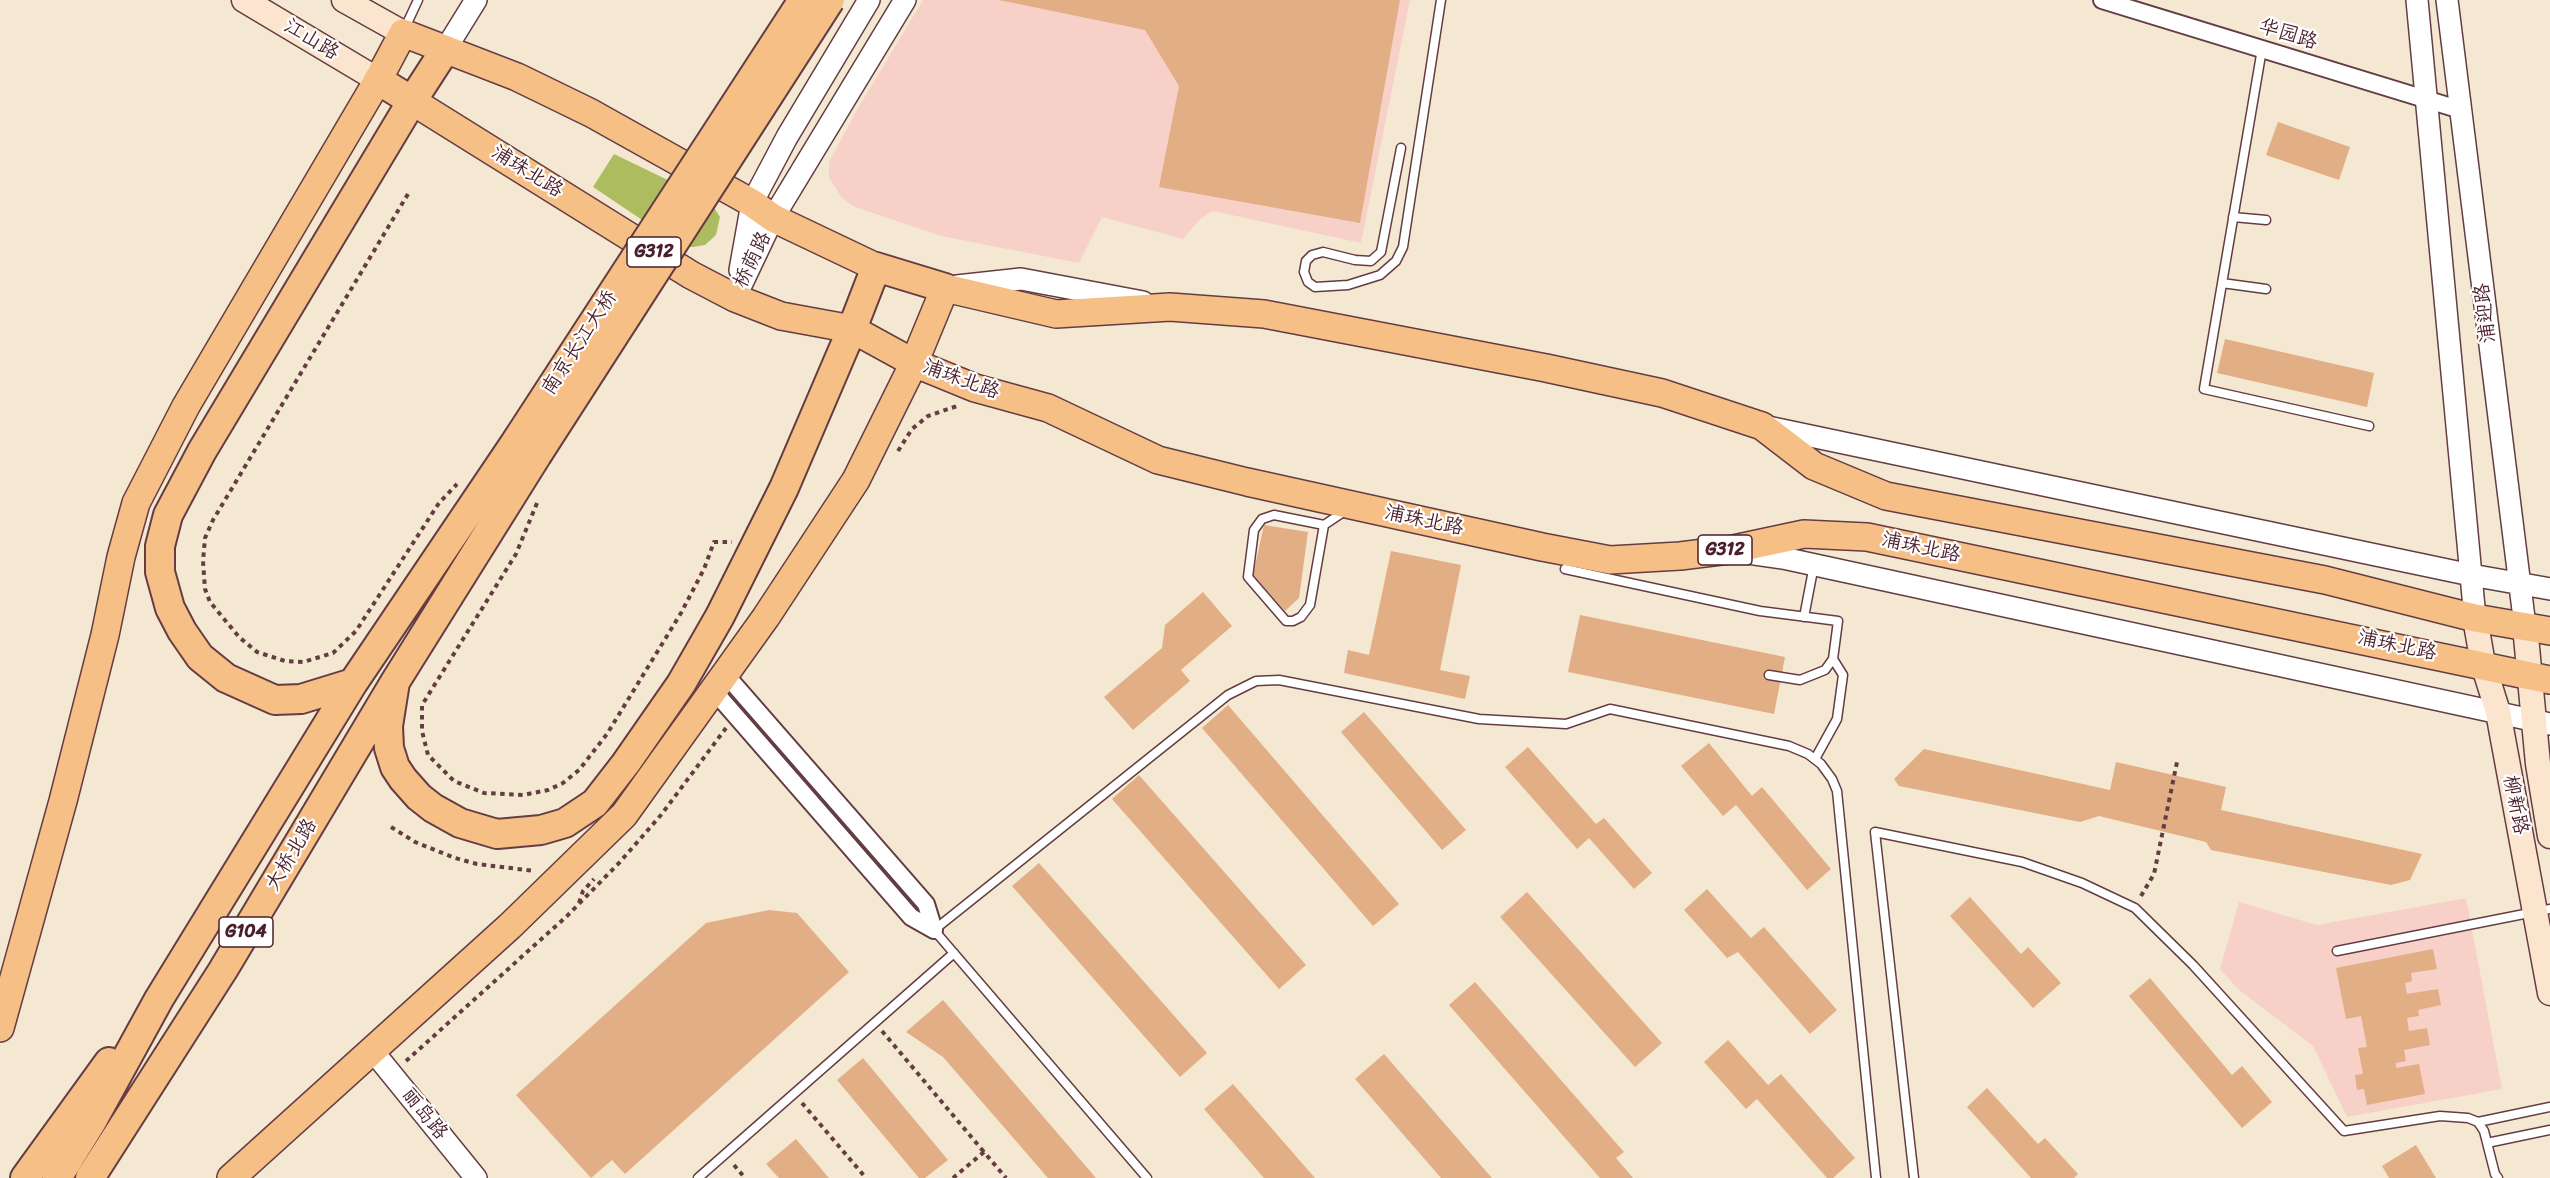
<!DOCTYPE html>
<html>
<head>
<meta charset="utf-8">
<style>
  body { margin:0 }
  canvas { display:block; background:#f5e8d2 }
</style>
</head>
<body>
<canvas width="2550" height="1178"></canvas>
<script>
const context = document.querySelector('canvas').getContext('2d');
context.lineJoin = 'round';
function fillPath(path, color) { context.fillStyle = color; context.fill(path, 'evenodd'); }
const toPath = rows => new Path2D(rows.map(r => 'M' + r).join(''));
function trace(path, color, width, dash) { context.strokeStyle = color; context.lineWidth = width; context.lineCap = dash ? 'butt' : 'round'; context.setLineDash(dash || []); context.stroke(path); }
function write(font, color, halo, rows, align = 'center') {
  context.font = font + ' Sriracha,"LXGW WenKai TC",sans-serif'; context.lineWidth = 4.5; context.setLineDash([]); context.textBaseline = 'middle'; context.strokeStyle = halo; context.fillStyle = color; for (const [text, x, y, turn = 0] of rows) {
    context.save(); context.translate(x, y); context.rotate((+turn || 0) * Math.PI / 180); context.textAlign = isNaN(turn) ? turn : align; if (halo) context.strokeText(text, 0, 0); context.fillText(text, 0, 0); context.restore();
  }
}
fillPath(toPath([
  [923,0,1410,0,1361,243,1213,211,1200,219,1183,239,1102,217,1079,263,941,236,855,207,842,198,829,178,829,162,857,110],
  [2466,898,2502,1089,2347,1117,2313,1046,2239,990,2220,969,2239,902,2317,925]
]), '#f7d1c8');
fillPath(toPath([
  [614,154,709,200,720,217,716,235,705,245,693,247,681,246,593,187]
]), '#adbc5f');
fillPath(toPath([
  [999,0,1400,0,1360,223,1159,187,1179,86,1145,30],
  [2278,122,2350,147,2339,180,2266,155],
  [2225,339,2374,373,2367,407,2217,373],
  [1264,525,1308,532,1299,598,1285,611,1253,575],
  [1391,551,1461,565,1440,670,1470,676,1465,699,1344,673,1348,650,1369,655],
  [1203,592,1232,626,1181,670,1190,681,1133,730,1104,697,1162,648,1165,625],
  [1580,615,1785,657,1774,714,1568,672],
  [1228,705,1399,904,1373,926,1202,728],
  [1364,712,1466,830,1442,850,1341,732],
  [1709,743,1752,796,1762,787,1831,869,1807,890,1736,805,1723,816,1681,766],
  [1528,747,1596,824,1604,818,1652,873,1634,889,1589,838,1577,849,1505,767],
  [1924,749,2110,790,2116,762,2226,787,2221,810,2422,854,2410,880,2391,885,2211,850,2206,842,2099,816,2080,822,1899,786,1894,779],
  [1139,775,1306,965,1279,989,1112,799],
  [1039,863,1207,1053,1180,1077,1012,886],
  [1707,889,1751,938,1764,927,1837,1010,1810,1034,1738,952,1727,958,1684,910],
  [1527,892,1662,1043,1635,1067,1500,917],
  [1970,897,2021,954,2028,947,2061,983,2033,1008,1950,916],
  [769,910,797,913,849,972,625,1174,612,1160,591,1178,516,1095,706,923],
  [2433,949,2437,969,2411,973,2412,981,2405,983,2407,994,2438,989,2441,1005,2418,1010,2419,1016,2407,1018,2409,1031,2427,1028,2430,1045,2404,1050,2406,1061,2396,1063,2396,1068,2419,1064,2425,1094,2367,1105,2364,1089,2357,1090,2355,1075,2363,1074,2358,1048,2367,1047,2361,1016,2346,1019,2336,968],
  [2150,978,2232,1075,2242,1066,2272,1102,2242,1128,2129,996],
  [1475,982,1624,1152,1616,1158,1633,1178,1600,1178,1449,1005],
  [943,1000,1096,1178,1048,1178,943,1057,906,1032],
  [1728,1040,1768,1085,1781,1074,1855,1158,1833,1178,1827,1178,1757,1099,1746,1109,1704,1062],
  [1384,1054,1492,1178,1441,1178,1355,1079],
  [863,1058,948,1160,925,1178,919,1178,837,1080],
  [1233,1084,1315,1178,1264,1178,1204,1109],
  [1987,1088,2038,1144,2045,1138,2078,1174,2074,1178,2031,1178,1967,1107],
  [796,1139,829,1178,779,1178,766,1164],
  [2416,1145,2436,1178,2389,1178,2382,1166]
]), '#e1ae85');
const service = toPath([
  [404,30,418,0],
  [2262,49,2204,389,2369,426],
  [1401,148,1381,252,1371,261,1355,260,1323,252,1312,255,1306,261,1304,272,1308,282,1315,287,1348,285,1380,275,1396,261,1403,247,1441,0],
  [2233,217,2266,220],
  [2222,283,2266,289],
  [1324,525,1274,515,1262,519,1254,530,1248,577,1286,621,1293,621,1301,617,1310,605,1324,525,1345,511],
  [1565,569,1760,611,1838,621,1833,659,1825,670,1800,680,1769,675],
  [1804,617,1814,565],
  [1815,759,1837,719,1843,675,1833,659],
  [2337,951,2550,909],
  [2478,1122,2550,1107],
  [2487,1143,2550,1130],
  [698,1178,954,953],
  [1147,1178,934,930,1228,695,1256,681,1279,680,1479,719,1566,724,1610,709,1789,746,1808,754,1821,764,1832,779,1837,791,1876,1178],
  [1914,1178,1875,832,2022,862,2082,883,2135,908,2193,965,2344,1131,2440,1116,2468,1118,2478,1122,2484,1131,2495,1174,2498,1178]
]);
const minor = toPath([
  [2102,0,2461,110],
  [726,675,926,904,934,930],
  [714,691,911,917,934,930]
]);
const tertiary = toPath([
  [2417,0,2475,618],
  [2447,0,2525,626],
  [445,50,476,0],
  [740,270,752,203,787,137,869,0],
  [957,286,1021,279,1143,302],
  [735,298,773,218,905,0],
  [1763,426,2471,575,2550,589],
  [1741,552,1783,558,2550,724],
  [372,1050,476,1178]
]);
const secondary = toPath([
  [244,0,378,80],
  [344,0,403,33],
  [2475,618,2483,664,2498,712,2550,993],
  [2525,626,2538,764,2550,836]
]);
const primary = toPath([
  [412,101,691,275,735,298,781,316,852,329,914,363,975,388,1048,408,1158,460,1247,482,1542,547,1610,560,1680,556,1729,550,1804,534,1867,537,2550,680],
  [0,1028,63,801,105,635,121,557,136,503,186,406,378,80,403,33,517,77,591,113,752,203,773,218,876,267],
  [231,1178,510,926,624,815,766,617,856,480,914,363,945,288,1056,314,1170,307,1264,314,1546,368,1662,393,1762,426,1814,466,1886,496,2325,580,2475,618,2550,631]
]);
const trunk = toPath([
  [378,80,412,101],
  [395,682,388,726,389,748,395,767,403,779,419,797,433,808,460,823,497,834,541,830,565,823,595,803,626,763,681,684,720,616,784,488,852,329,876,267,945,288],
  [353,683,301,699,275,700,226,678,200,657,182,631,170,608,160,572,160,546,168,515,202,451,412,101,445,50],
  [25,1178,109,1062],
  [57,1178,91,1123,159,999,353,683,517,440],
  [90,1178,223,970,395,682,537,455]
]);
trace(service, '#643d44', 11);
trace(minor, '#643d44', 20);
trace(tertiary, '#643d44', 24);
trace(secondary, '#643d44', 27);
trace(primary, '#643d44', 30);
trace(trunk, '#643d44', 32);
trace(toPath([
  [408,194,213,520,205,538,203,561,205,589,210,602,239,637,257,652,285,661,303,662,333,653,356,631,439,503,457,484],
  [898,451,912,429,928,416,957,406],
  [537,503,516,554,422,705,422,731,428,755,454,781,484,793,523,795,548,790,563,783,579,770,607,734,681,613,704,569,714,542,732,542],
  [391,827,415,842,455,858,477,864,535,871],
  [2141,896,2154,874,2177,762],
  [579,903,583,891,594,879],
  [882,1031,984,1152],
  [406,1061,567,916,619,863,661,815,726,728],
  [802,1103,866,1178],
  [734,1165,745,1178],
  [953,1178,984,1152,1006,1178]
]), '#643d44', 4, [4.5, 4.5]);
trace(service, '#fff', 8);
trace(minor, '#fff', 16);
trace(tertiary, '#fff', 21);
trace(secondary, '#fbe5cf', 24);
trace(primary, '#f5bf86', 27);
trace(trunk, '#f5bf86', 28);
const trunkBridge = toPath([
  [517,440,803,0],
  [537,455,830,0]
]);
trace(trunkBridge, '#643d44', 32, []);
trace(trunkBridge, '#f5bf86', 28);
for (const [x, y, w] of [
  [654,252,54],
  [1725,550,54],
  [246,932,54]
]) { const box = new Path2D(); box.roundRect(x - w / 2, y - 15, w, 30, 4.5); context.fillStyle = '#fff'; context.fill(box); trace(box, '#4a1f2b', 1.5); }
write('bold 18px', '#4a1f2b', null, [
  ["G312",654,252],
  ["G312",1725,550],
  ["G104",246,932]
]);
write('20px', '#4a1f2b', '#fff', [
  ["华园路",2288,35,17],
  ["江山路",311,40,31],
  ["浦珠北路",527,172,32],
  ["桥荫路",753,260,-64],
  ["浦迎路",2486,313,-97],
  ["南京长江大桥",580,343,-57],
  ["浦珠北路",961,380,20],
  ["浦珠北路",1424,521,12],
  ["浦珠北路",1921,548,12],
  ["浦珠北路",2397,646,12],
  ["柳新路",2515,805,79],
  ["大桥北路",292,855,-59],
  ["丽岛路",424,1114,51]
]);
</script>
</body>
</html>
